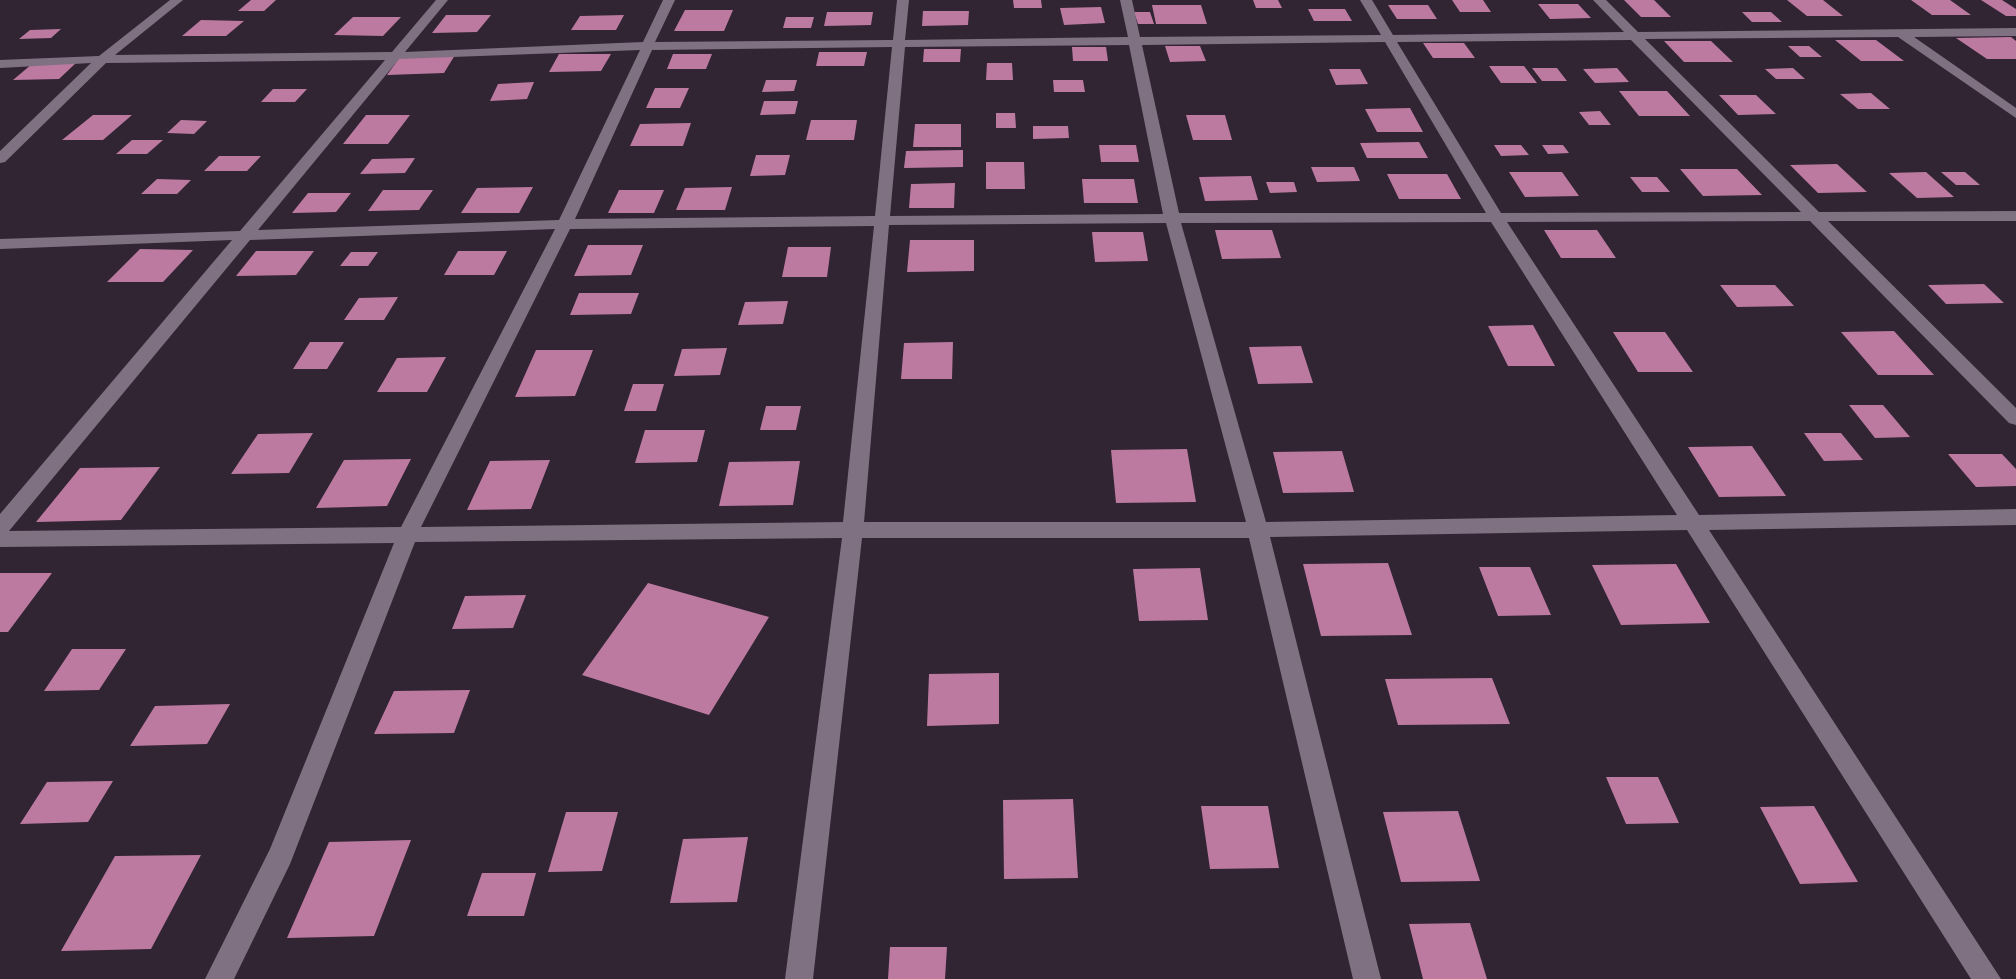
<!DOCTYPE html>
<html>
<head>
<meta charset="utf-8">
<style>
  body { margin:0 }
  canvas { display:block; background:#312433 }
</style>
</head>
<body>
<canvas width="2016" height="979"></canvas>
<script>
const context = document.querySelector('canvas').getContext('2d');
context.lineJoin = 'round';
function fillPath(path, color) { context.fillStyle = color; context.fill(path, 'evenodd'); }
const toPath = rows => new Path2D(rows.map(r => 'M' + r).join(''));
fillPath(toPath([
  [251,0,276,0,264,11,238,11],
  [1013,0,1041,0,1042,8,1014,8],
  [1253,0,1278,0,1282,8,1256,8],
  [1452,0,1483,0,1491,12,1460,12],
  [1624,0,1654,0,1671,17,1641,17],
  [1787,0,1823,0,1843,16,1807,16],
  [1911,0,1950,0,1971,15,1932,15],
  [1981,0,2002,0,2016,9,2016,16,2006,16],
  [1538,4,1578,4,1591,18,1550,19],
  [1152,5,1201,5,1207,24,1156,24],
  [1388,5,1428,5,1437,19,1397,19],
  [1101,7,1105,23,1064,25,1060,8],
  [1308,9,1345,9,1352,21,1314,21],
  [685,10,733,10,724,31,674,31],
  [923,11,969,11,968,25,922,26],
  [827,12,873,12,871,25,824,26],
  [1134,12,1150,12,1154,24,1138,24],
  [1742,12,1771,12,1782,22,1752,22],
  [446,15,491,15,477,32,432,33],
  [624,15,616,30,571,30,580,16],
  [353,17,401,17,383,36,334,35],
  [786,17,814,17,811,28,783,28],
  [201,20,244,21,226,36,182,36],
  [61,29,51,38,19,39,30,30],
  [2011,37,2016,41,2016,59,1987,59,1956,38],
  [1835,40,1876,40,1904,61,1861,61],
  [1664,41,1711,41,1733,62,1684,62],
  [1423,43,1464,43,1475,58,1433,58],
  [1165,46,1200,46,1206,61,1170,62],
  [1788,46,1809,46,1822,57,1800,57],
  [1072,47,1106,47,1108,61,1073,61],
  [924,49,961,49,960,62,923,62],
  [819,52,867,52,864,66,816,66],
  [559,54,611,54,601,71,549,72],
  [673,54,712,54,706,69,667,69],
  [455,55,444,73,387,75,400,57],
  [77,62,59,79,13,80,32,64],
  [987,63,1012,63,1013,80,986,80],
  [1489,66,1524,66,1537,83,1501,83],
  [1532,68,1557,68,1567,81,1542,81],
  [1617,68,1629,82,1595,83,1583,69],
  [1793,68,1805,79,1776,79,1765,69],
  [1329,69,1360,69,1368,84,1336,85],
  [766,80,797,80,794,91,762,92],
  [1053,80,1083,80,1085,92,1054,92],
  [534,82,527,99,490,101,498,84],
  [655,88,689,88,680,108,646,108],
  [273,89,307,89,295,102,261,102],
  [1619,91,1667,91,1690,116,1639,116],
  [1871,93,1890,109,1858,109,1840,94],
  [1719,95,1756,95,1776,114,1738,115],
  [764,101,798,101,795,114,760,115],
  [1410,108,1423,132,1377,132,1365,109],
  [1600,111,1611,125,1589,125,1579,112],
  [996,113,1015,113,1016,128,996,128],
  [93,115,132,115,103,140,62,140],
  [366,115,410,115,388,144,343,144],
  [1186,115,1225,115,1232,140,1193,140],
  [181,120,207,121,194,134,167,133],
  [811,120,857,120,854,140,806,140],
  [691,123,683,146,630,146,640,124],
  [915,124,961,124,961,147,913,147],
  [1033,126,1068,126,1069,138,1033,139],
  [132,140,163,140,147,154,116,154],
  [1419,142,1428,158,1367,158,1360,143],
  [1099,145,1136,145,1139,162,1101,162],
  [1494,145,1521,145,1529,155,1501,156],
  [1542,145,1563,145,1569,153,1548,154],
  [963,150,963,167,904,168,906,151],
  [756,155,790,155,785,175,750,176],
  [219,156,261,156,247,171,204,171],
  [415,158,405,173,360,174,372,159],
  [986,162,1024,162,1025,189,986,189],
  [1837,164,1867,192,1818,193,1790,165],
  [1311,167,1354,167,1360,181,1317,182],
  [1680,169,1737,169,1762,195,1703,196],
  [1509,172,1562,172,1579,196,1525,197],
  [1926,172,1954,197,1917,198,1889,173],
  [1941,172,1965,172,1980,185,1956,185],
  [1387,174,1447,174,1461,199,1399,199],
  [1251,176,1258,200,1205,201,1199,177],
  [1630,177,1657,177,1670,192,1642,192],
  [157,179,191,180,177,194,141,194],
  [1082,179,1134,179,1138,203,1084,203],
  [1266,182,1294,182,1297,192,1270,193],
  [955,183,954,208,909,208,911,184],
  [533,187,519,213,461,213,477,188],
  [732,187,725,210,676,210,685,188],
  [383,190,433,190,419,210,368,211],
  [619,190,664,190,654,213,608,213],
  [308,193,351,193,336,212,292,213],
  [1215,230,1272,230,1281,258,1222,259],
  [1544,230,1597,230,1616,258,1561,258],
  [1092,232,1143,232,1148,261,1095,262],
  [910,240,974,240,974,271,907,272],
  [588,245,643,245,631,275,574,276],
  [788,247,831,247,827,277,782,277],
  [140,249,193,250,163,282,107,282],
  [256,251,314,251,296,275,236,276],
  [458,251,507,251,494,275,444,275],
  [351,252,378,252,368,266,340,266],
  [1984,284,2004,303,1946,304,1928,285],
  [1720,285,1775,285,1794,306,1737,307],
  [579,293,639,293,631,314,570,315],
  [398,297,384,320,344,320,359,298],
  [788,301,783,324,738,325,745,302],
  [1533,325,1555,366,1508,366,1488,326],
  [1894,331,1934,375,1878,375,1841,332],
  [1613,332,1665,332,1693,372,1638,372],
  [310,342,344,342,327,369,293,369],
  [953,342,952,379,901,379,904,343],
  [1301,346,1313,383,1258,384,1249,347],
  [727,348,720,375,674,376,682,349],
  [536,350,593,350,575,396,515,397],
  [446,357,427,392,377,392,397,358],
  [633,384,664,384,656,411,624,411],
  [1849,405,1883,405,1910,437,1875,438],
  [766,406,801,406,796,430,760,430],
  [645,430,705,430,697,462,635,463],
  [313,433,289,473,231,474,258,434],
  [1804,433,1841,433,1863,460,1824,461],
  [1752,446,1786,496,1719,497,1688,447],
  [1187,449,1196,502,1116,503,1111,450],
  [1342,451,1354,492,1283,493,1273,452],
  [1948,454,2002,454,2016,469,2016,486,1976,487],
  [411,459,387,506,316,508,344,460],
  [550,460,531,509,467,510,490,461],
  [800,461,793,505,719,506,729,462],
  [160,467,121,520,36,522,80,468],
  [1388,563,1412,635,1321,636,1303,564],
  [1676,564,1710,623,1621,625,1592,565],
  [1479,567,1530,567,1551,615,1498,616],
  [1200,568,1208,620,1139,621,1133,569],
  [0,573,52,573,8,632,0,632],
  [648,583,769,617,709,715,582,675],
  [526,595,513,628,452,629,465,596],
  [72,649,126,649,99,690,44,691],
  [999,673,999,724,927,726,929,674],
  [1492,678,1510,724,1398,725,1385,679],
  [470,690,454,733,374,734,394,691],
  [230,704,207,744,130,746,155,706],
  [1606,777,1658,777,1679,823,1626,824],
  [113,781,88,822,20,824,47,782],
  [1073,799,1078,878,1004,879,1003,800],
  [1201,806,1268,806,1279,868,1210,869],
  [1814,806,1858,882,1800,884,1760,807],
  [1458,811,1480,881,1401,882,1383,812],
  [566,812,618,812,602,871,548,872],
  [748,837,737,902,670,903,683,839],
  [411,840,374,936,287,938,329,842],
  [201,855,151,949,61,951,115,856],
  [482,873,536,873,524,916,467,916],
  [1470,923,1487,979,1423,979,1409,924],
  [890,947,947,947,945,979,888,979]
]), '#bc7aa1');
fillPath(toPath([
  [170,0,183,0,115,55,392,52,436,0,448,0,405,52,643,42,663,0,675,0,655,42,893,40,897,0,909,0,905,40,1128,37,1120,0,1132,0,1140,37,1381,35,1360,0,1372,0,1393,35,1624,32,1593,0,1606,0,1638,32,2016,28,2016,36,1914,37,2016,108,2016,118,1898,37,1645,39,1819,212,2016,211,2016,221,1828,221,2016,408,2016,425,2009,423,1810,221,1507,222,1699,515,2016,509,2016,525,1709,530,2001,979,1971,979,1687,530,1270,537,1381,979,1353,979,1249,538,862,538,813,979,785,979,842,538,415,542,290,864,234,979,205,979,270,849,394,543,0,547,0,514,232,240,0,249,0,239,240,231,385,60,106,63,5,162,0,163,0,151,91,63,0,68,0,60,99,56,170,0],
  [1631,40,1801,212,1501,213,1397,42,1631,40],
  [1385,42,1486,213,1179,213,1142,45,1385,42],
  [1129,45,1163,214,890,216,905,47,1129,45],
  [892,47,875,216,575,219,652,50,892,47],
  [640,50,559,220,258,230,399,59,640,50],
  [1491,222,1677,515,1266,522,1181,223,1491,222],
  [1166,223,1246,522,864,522,889,225,1166,223],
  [874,226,843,522,421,527,570,229,874,226],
  [555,229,401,527,9,531,250,240,555,229]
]), '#807182');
</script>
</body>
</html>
